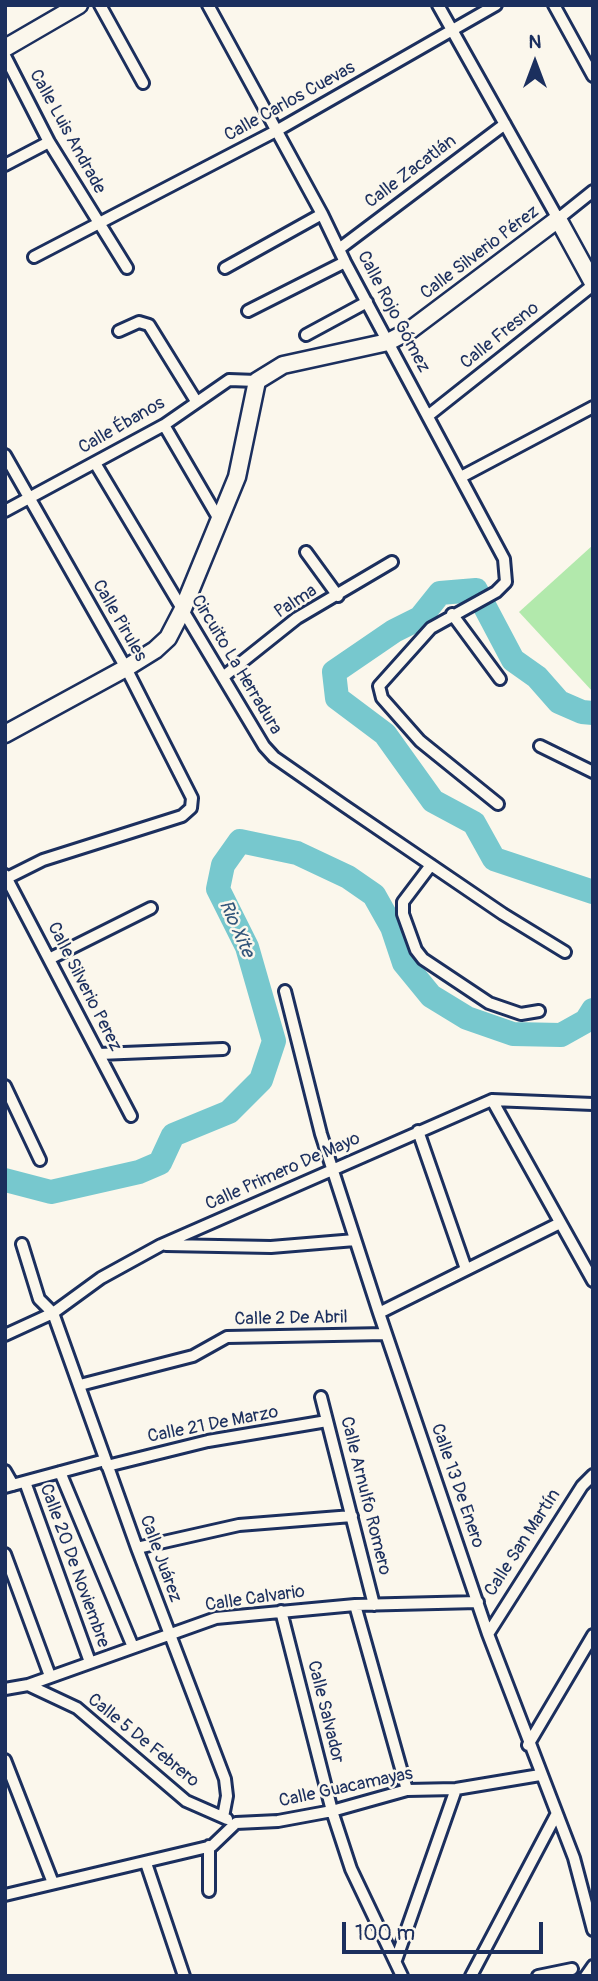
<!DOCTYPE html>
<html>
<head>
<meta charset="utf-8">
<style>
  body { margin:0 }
  #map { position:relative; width:598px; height:1981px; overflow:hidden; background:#fbf7ec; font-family:Pangolin,sans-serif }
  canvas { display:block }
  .frame { position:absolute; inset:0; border:7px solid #1b2f5e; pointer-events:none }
  .north { position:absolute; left:500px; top:28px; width:70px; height:70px; -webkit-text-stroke:5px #fbf7ec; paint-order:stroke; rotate:0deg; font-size:19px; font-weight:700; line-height:28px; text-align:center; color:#1b2f5e }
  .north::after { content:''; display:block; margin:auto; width:24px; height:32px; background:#1b2f5e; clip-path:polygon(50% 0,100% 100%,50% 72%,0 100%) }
  .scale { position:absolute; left:342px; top:1922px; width:201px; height:32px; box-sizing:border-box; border:4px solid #1b2f5e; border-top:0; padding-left:9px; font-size:21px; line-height:24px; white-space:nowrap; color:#1b2f5e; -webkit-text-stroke:5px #fbf7ec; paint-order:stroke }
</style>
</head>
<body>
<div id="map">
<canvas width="598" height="1981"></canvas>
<div class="frame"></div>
<div class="north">N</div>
<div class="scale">100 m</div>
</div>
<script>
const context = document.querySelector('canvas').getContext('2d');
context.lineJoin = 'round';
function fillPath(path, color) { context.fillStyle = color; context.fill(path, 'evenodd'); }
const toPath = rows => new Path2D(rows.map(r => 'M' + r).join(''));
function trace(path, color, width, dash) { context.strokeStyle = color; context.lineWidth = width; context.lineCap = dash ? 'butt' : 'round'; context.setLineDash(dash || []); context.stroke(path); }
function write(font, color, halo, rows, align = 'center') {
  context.font = font + ' Pangolin,sans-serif'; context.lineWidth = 5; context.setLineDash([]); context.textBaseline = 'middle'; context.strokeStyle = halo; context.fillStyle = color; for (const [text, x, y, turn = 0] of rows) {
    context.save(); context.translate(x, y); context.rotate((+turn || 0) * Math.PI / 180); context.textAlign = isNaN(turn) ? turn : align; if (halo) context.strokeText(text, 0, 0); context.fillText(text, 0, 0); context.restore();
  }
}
fillPath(toPath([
  [593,545,593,692,519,612]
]), '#b2e9ac');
trace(toPath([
  [593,713,582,712,559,702,537,677,513,660,476,590,440,593,420,618,394,631,334,672,337,698,385,734,433,801,474,823,494,859,593,892],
  [5,1180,51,1192,139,1172,160,1163,173,1135,229,1112,261,1080,274,1041,247,947,218,889,223,865,240,841,297,853,348,877,374,895,392,927,404,963,431,996,467,1018,513,1034,561,1035,586,1021,593,1010]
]), '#77c8ce', 24);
const street = toPath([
  [100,5,143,83],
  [208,5,322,214,345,262,504,559,506,582,496,592,431,628,379,686,382,698,420,741,498,804],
  [438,5,558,219,593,191],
  [554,5,593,76],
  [5,56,49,142,127,268],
  [5,165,49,142],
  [339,249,505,124],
  [34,257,276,131,496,5],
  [225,268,322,214],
  [248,311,345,262],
  [119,331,139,322,149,325,196,401],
  [306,335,367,302],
  [429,415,593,285],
  [164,425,220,521],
  [5,455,126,668,192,798,191,808,182,816,43,860,7,878],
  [95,463,264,746,274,757,343,805,503,914,565,952],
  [461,477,593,407],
  [5,511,164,425,229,380,257,381],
  [306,552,338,596],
  [452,614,500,679],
  [223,677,297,618,392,562],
  [540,746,593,772],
  [431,865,403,902,403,914,416,950,423,959,489,1003,521,1014,539,1011],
  [5,875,131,1116],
  [51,958,151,908],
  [285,991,321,1134,379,1313,488,1634,574,1858,593,1930],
  [99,1054,223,1049],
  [5,1086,40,1160],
  [492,1100,593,1281],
  [418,1131,466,1269],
  [22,1244,39,1299,53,1313,137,1548,225,1779,227,1796,223,1817],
  [166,1245,271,1247,355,1240],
  [379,1313,560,1223],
  [5,1335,53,1313,101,1278,161,1245,492,1100,593,1104],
  [80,1385,193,1356,227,1337,386,1334],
  [321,1397,374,1605],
  [107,1466,208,1441,327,1421],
  [5,1471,13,1485],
  [60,1472,133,1647],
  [25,1482,90,1662],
  [5,1487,105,1460],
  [137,1548,239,1525,352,1516],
  [5,1554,50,1676],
  [355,1605,407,1790],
  [281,1611,332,1811,351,1869,402,1976],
  [488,1634,582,1486,593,1475],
  [28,1685,77,1708,186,1801,227,1819],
  [5,1689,28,1685,216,1618,355,1605,478,1602],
  [528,1745,593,1635],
  [5,1760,53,1883],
  [146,1863,184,1976],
  [209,1891,209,1846],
  [5,1895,212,1846,236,1823,278,1821,332,1811,407,1790,456,1789,540,1775],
  [396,1960,456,1789],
  [471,1976,556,1815],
  [538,1976,572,1969],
  [586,1976,593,1966]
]);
const secondary = toPath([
  [5,48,79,5],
  [5,734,126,668,155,650,168,638,182,611,237,477,257,381,283,365,388,342,409,331,558,219,593,283]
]);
trace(street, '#1b2f5e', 16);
trace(secondary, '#1b2f5e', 21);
trace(street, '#fbf7ec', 10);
trace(secondary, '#fbf7ec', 16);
write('18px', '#1b2f5e', '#fbf7ec', [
  ["Calle Carlos Cuevas",290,102,-29],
  ["Calle Luis Andrade",67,132,61],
  ["Calle Zacatlán",411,172,-37],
  ["Calle Silverio Pérez",480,253,-37],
  ["Calle Rojo Gómez",393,312,62],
  ["Calle Fresno",500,336,-39],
  ["Calle Ébanos",122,426,-30],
  ["Palma",296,602,-33],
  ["Calle Pirules",119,621,60],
  ["Circuito La Herradura",236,665,59],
  ["Calle Silverio Perez",84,987,63],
  ["Calle Primero De Mayo",283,1172,-24],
  ["Calle 2 De Abril",291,1319,-1],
  ["Calle 21 De Marzo",213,1425,-11],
  ["Calle 13 De Enero",457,1486,71],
  ["Calle Arnulfo Romero",365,1496,76],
  ["Calle San Martín",523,1543,-57],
  ["Calle Juárez",160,1559,70],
  ["Calle 20 De Noviembre",74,1566,70],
  ["Calle Calvario",255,1599,-8],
  ["Calle Salvador",325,1712,76],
  ["Calle 5 De Febrero",143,1741,39],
  ["Calle Guacamayas",346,1788,-12]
]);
write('italic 19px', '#32557a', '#fbf7ec', [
  ["Rio Xite",236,929,66]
]);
</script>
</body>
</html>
